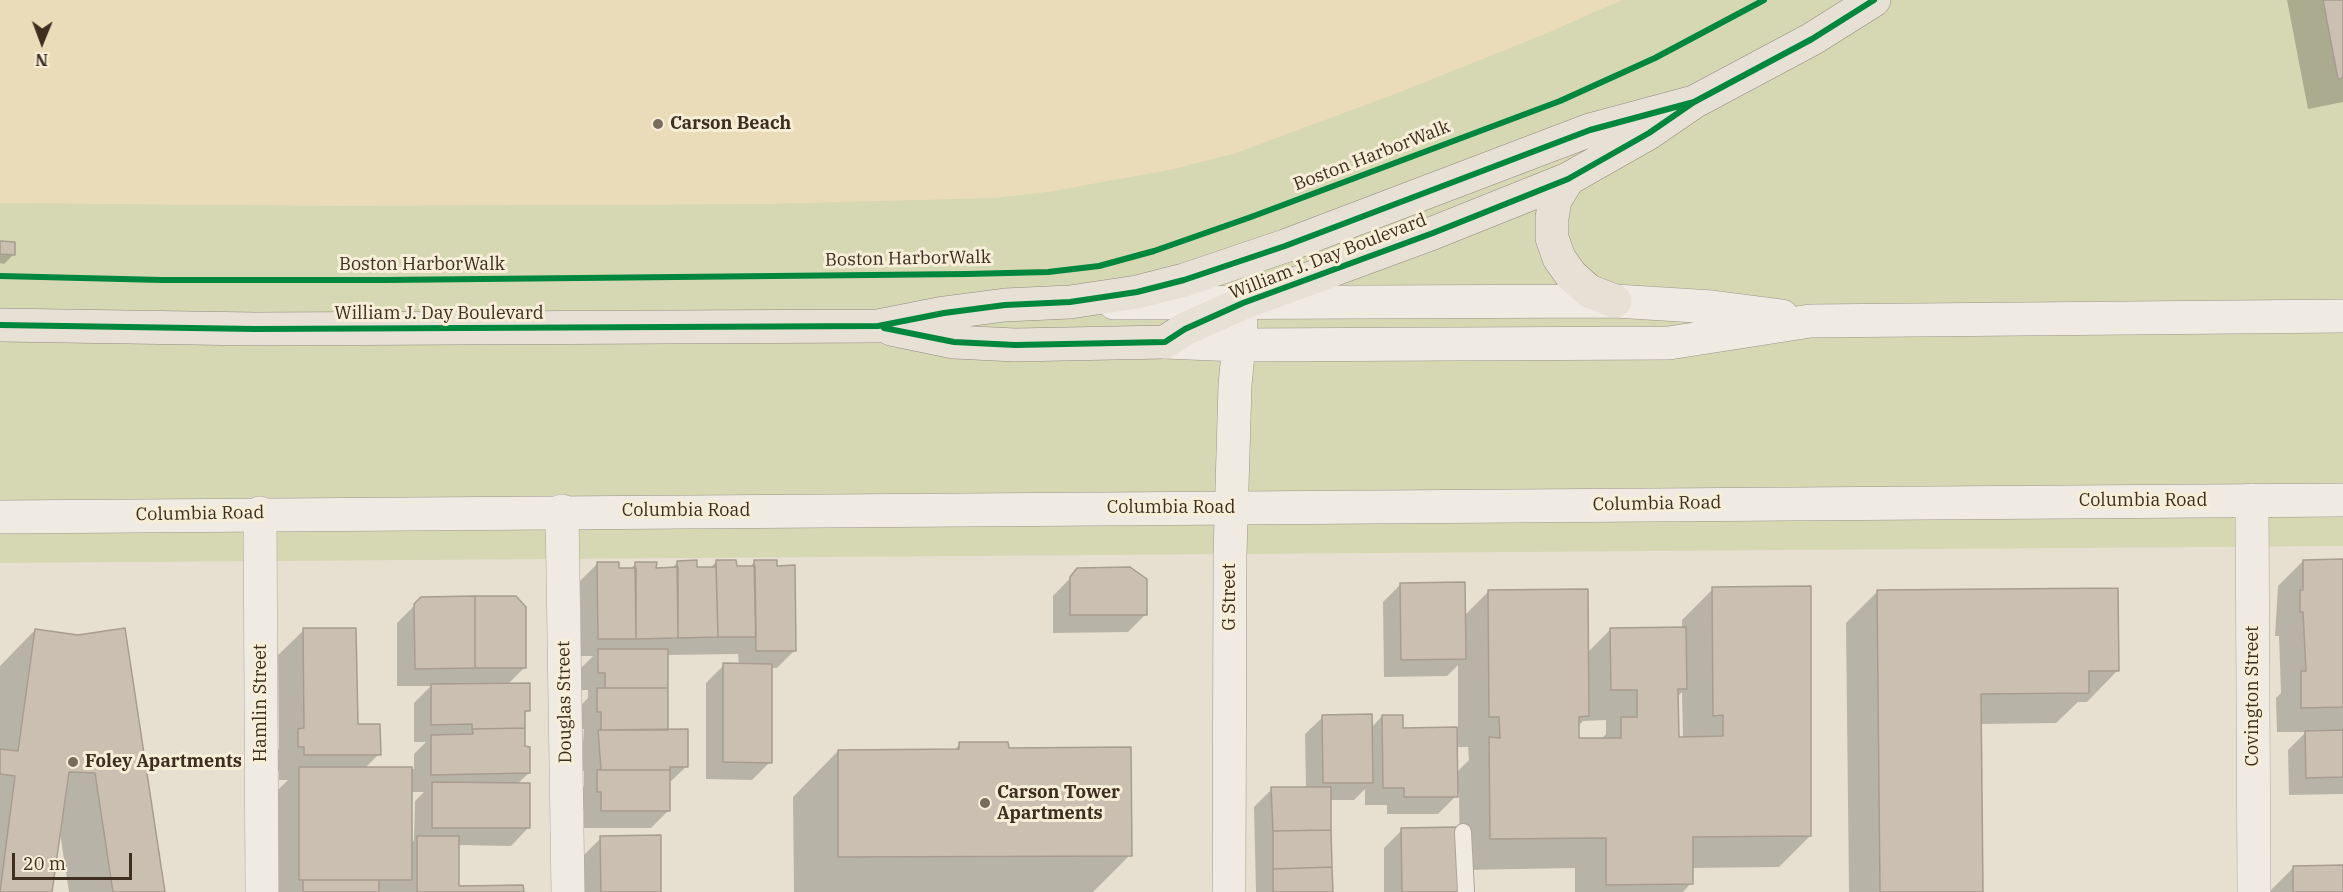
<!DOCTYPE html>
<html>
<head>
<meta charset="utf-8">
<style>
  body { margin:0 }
  #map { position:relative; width:2343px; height:892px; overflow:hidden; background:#e7e0d1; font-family:"IBM Plex Serif",serif }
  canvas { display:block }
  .north { position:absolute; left:12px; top:12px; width:60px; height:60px; -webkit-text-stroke:4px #f7eed8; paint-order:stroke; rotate:181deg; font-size:16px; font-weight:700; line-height:24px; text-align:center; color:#3d2e20 }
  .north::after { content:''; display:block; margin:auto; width:21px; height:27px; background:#3d2e20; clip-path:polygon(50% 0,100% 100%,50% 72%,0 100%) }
  .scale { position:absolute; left:12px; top:853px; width:120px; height:27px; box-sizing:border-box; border:3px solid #3d2e20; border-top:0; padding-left:8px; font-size:18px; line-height:21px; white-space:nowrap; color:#3d2e20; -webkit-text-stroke:4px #f7eed8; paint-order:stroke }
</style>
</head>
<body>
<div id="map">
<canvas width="2343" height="892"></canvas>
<div class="north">N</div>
<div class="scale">20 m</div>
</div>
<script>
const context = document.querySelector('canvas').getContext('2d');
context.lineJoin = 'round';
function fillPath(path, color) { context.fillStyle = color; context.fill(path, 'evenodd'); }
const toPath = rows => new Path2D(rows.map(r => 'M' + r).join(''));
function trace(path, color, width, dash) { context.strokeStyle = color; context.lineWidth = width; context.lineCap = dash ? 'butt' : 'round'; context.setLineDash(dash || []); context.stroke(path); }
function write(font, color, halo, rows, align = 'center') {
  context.font = font + ' "IBM Plex Serif",serif'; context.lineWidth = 6; context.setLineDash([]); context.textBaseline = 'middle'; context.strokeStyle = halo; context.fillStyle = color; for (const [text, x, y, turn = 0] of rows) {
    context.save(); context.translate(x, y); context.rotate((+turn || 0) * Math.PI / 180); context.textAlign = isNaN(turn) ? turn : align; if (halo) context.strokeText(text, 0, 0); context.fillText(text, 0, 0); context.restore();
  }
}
fillPath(toPath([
  [0,0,2343,0,2343,546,0,563]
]), '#d6d7b3');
fillPath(toPath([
  [0,0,1622,0,1545,34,1395,94,1236,153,1174,169,1048,192,993,198,766,204,338,206,0,203]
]), '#eadcb9');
fillPath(toPath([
  [2287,0,2343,0,2343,102,2308,109],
  [0,242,13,255,4,264,0,263],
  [717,561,735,568,749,568,755,561,795,650,777,668,771,668,770,762,752,780,706,779,706,683,724,665,739,665,738,654,666,655,667,731,687,766,668,784,669,810,651,828,584,828,584,809,580,809,580,790,584,786,584,771,581,771,584,729,579,729,579,707,588,698,588,690,581,690,581,668,593,656,581,656,580,581,598,563,617,570,630,570,636,563,655,569,671,569,678,562,695,569,710,568],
  [2303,561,2343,561,2343,794,2289,795,2288,750,2306,732,2277,732,2276,698,2281,693,2279,636,2275,636,2278,586],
  [1078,570,1146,614,1128,632,1053,633,1053,596],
  [1401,584,1464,616,1488,592,1587,653,1611,629,1682,628,1682,620,1713,589,1810,836,1779,867,1691,868,1691,883,1683,892,1575,892,1575,868,1460,870,1459,793,1438,814,1387,814,1387,805,1365,805,1365,789,1354,800,1329,800,1331,892,1256,892,1254,807,1272,789,1306,788,1305,734,1323,717,1371,728,1382,716,1402,729,1458,729,1458,665,1447,676,1384,677,1383,602],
  [1682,692,1683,738,1677,738,1677,697],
  [1606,720,1606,734,1601,739,1578,739,1578,726,1583,721],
  [1456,747,1468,747,1469,760,1456,773],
  [1877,592,2118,670,2087,702,2078,702,2056,723,1980,724,1982,892,1849,892,1846,623],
  [422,598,525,667,508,684,528,710,524,715,524,748,529,773,517,784,528,828,511,846,457,845,457,887,522,892,274,892,275,793,288,780,279,780,279,771,273,772,273,755,279,749,278,655,304,630,356,726,379,754,365,768,414,769,414,754,426,742,414,742,414,703,431,686,397,686,397,623],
  [411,792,424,792,415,801,414,840,411,844],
  [35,630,163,892,69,892,60,833,51,892,0,892,0,666],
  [960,744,1007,750,1130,855,1093,892,794,892,793,797,838,751,953,751],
  [1402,830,1457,892,1384,892,1384,848],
  [601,838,660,892,584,892,583,856],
  [2294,867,2343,867,2343,892,2269,892]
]), '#0003');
const building = toPath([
  [2323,0,2343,0,2343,78,2338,79,2323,0],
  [0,241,15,242,15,255,0,254,0,241],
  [2343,559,2343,707,2301,708,2301,671,2306,671,2303,612,2300,612,2300,590,2303,590,2303,560,2343,559],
  [697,560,697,567,716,567,718,637,678,638,677,561,697,560],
  [716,560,736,560,737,566,755,566,756,637,718,637,716,560],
  [754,560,777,560,777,566,795,565,796,651,756,651,754,560],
  [597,562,619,562,619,568,636,568,636,639,598,639,597,562],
  [635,562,657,562,656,568,678,567,678,638,636,639,635,562],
  [1130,567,1147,579,1147,615,1070,615,1070,577,1077,568,1130,567],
  [1465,582,1466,659,1401,660,1400,583,1465,582],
  [1811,586,1811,836,1693,837,1693,884,1606,885,1606,838,1490,839,1489,737,1500,738,1499,717,1489,717,1488,590,1588,589,1589,716,1579,717,1579,738,1621,738,1621,717,1637,717,1637,690,1611,690,1610,628,1686,627,1687,689,1678,689,1679,737,1723,736,1723,715,1713,716,1712,587,1811,586],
  [2118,588,2119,671,2089,671,2089,693,1981,694,1983,892,1880,892,1877,590,2118,588],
  [475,596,516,596,526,607,526,668,475,668,475,596],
  [475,596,475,668,415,669,414,604,421,597,475,596],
  [125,628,165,892,113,892,95,773,69,772,52,892,0,892,15,776,0,774,0,749,18,751,35,629,78,635,125,628],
  [303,628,356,628,358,724,380,724,381,755,304,755,304,747,298,747,298,729,304,728,303,628],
  [598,649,668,649,668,688,605,688,605,673,598,673,598,649],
  [723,663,772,664,772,763,723,762,723,663],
  [530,683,530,711,525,711,525,728,472,729,472,724,431,725,431,684,530,683],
  [597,688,668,688,668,730,601,730,601,712,597,712,597,688],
  [1372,714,1373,783,1323,783,1322,715,1372,714],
  [1382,715,1403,715,1403,728,1457,727,1458,797,1404,797,1404,788,1383,788,1382,715],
  [525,728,525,746,530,747,530,773,431,775,431,735,473,734,472,729,525,728],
  [688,729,688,767,670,767,670,770,601,770,598,730,688,729],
  [2343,730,2343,777,2306,778,2305,731,2343,730],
  [959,742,1008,742,1009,748,1131,747,1132,856,838,857,838,750,959,749,959,742],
  [299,767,412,767,412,880,299,880,299,767],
  [597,770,670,770,670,811,601,811,601,792,597,792,597,770],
  [432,782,530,783,530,828,432,828,432,782],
  [1271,787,1331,787,1331,830,1273,831,1271,787],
  [1457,827,1458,892,1402,892,1401,828,1457,827],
  [1331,830,1332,867,1273,869,1273,831,1331,830],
  [661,835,661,892,601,892,600,836,661,835],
  [417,836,459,836,459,886,523,885,524,892,417,892,417,836],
  [2343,865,2343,892,2293,892,2293,866,2343,865],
  [1332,867,1333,892,1273,892,1273,869,1332,867],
  [303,880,379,880,379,892,303,892,303,880]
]);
fillPath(building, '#cbbfb2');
trace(building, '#a89c90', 1.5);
const lane = toPath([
  [1463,832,1466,892]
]);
const street = toPath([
  [2252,500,2254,892],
  [562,511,568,892],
  [260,513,262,892]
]);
const secondary = toPath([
  [1114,303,1615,301,1712,307,1782,316],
  [1165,342,1238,345,1669,343,1810,321,2343,316],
  [0,517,2343,500],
  [1229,892,1230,555,1235,385,1241,323]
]);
const primary = toPath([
  [1568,179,1555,200,1552,218,1552,238,1559,258,1571,275,1589,291,1615,301],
  [0,325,255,329,878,326,944,313,1005,305,1070,302,1137,292,1184,280,1285,246,1590,130,1694,102],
  [891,329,954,342,1015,345,1165,342,1185,329,1243,303,1433,233,1568,179,1649,133,1694,102,1812,39,1874,0]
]);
trace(lane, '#ada599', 18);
trace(street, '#ada599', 34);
trace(secondary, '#9c958a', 34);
trace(primary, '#928b80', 34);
trace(lane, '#efebe3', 16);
trace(street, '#efebe3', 33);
trace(secondary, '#efebe3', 33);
trace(primary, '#e6e1d4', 33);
trace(toPath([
  [0,276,162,280,385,280,967,274,1048,272,1099,266,1154,251,1251,217,1560,101,1655,58,1764,0],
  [0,325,255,329,878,326,944,313,1005,305,1070,302,1137,292,1184,280,1285,246,1590,130,1694,102],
  [884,328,954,342,1015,345,1165,342,1185,329,1243,303,1433,233,1568,179,1649,133,1694,102,1812,39,1874,0]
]), '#00873e', 6);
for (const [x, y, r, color] of [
  [658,124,6,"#786c5e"],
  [73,762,6,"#786c5e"],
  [985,803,6,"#786c5e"]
]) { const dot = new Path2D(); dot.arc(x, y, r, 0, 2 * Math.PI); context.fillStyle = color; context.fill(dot); trace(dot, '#f7eed8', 2); }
write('bold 18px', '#3d2e20', '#f7eed8', [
  ["Carson Beach",670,124],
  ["Foley Apartments",85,762],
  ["Carson Tower",997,793],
  ["Apartments",997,814]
], 'left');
write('18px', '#3d2e20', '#f7eed8', [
  ["Boston HarborWalk",1372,156,-21],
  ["William J. Day Boulevard",1328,257,-21],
  ["Boston HarborWalk",908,259,-1],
  ["Boston HarborWalk",422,265],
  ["William J. Day Boulevard",439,314],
  ["Columbia Road",2143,501],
  ["Columbia Road",1657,504,-1],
  ["Columbia Road",1171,508],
  ["Columbia Road",686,511],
  ["Columbia Road",200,514,-1],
  ["G Street",1230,597,-90],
  ["Covington Street",2253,696,-90],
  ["Douglas Street",565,702,-91],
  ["Hamlin Street",261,703,-90]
]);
</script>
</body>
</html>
